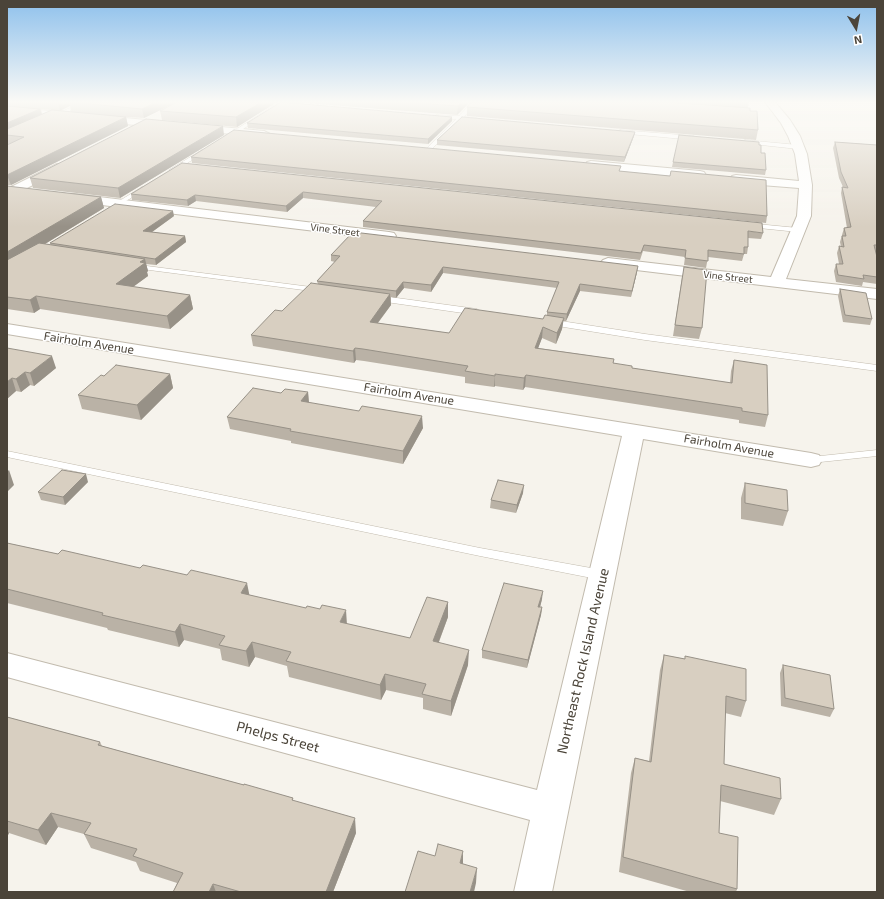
<!DOCTYPE html>
<html>
<head>
<meta charset="utf-8">
<style>
  body { margin:0 }
  #map { position:relative; width:884px; height:899px; overflow:hidden; background:#f6f3ec; font-family:"Exo 2",sans-serif }
  canvas { display:block }
  .frame { position:absolute; inset:0; border:8px solid #4b4439; pointer-events:none }
  .north { position:absolute; left:836px; top:8px; width:40px; height:40px; -webkit-text-stroke:3px #fff; paint-order:stroke; rotate:170deg; font-size:11px; font-weight:700; line-height:16px; text-align:center; color:#4b4439 }
  .north::after { content:''; display:block; margin:auto; width:14px; height:18px; background:#4b4439; clip-path:polygon(50% 0,100% 100%,50% 72%,0 100%) }
</style>
</head>
<body>
<div id="map">
<canvas width="884" height="899"></canvas>
<div class="frame"></div>
<div class="north">N</div>
</div>
<script>
const context = document.querySelector('canvas').getContext('2d');
context.lineJoin = 'round';
const toPath = rows => new Path2D(rows.map(r => 'M' + r).join(''));
function trace(path, color, width, dash) { context.strokeStyle = color; context.lineWidth = width; context.lineCap = dash ? 'butt' : 'round'; context.setLineDash(dash || []); context.stroke(path); }
function fillPath(path, color) { context.fillStyle = color; context.fill(path, 'evenodd'); }
function write(font, color, halo, rows, align = 'center') {
  context.font = font + ' "Exo 2",sans-serif'; context.lineWidth = 3; context.setLineDash([]); context.textBaseline = 'middle'; context.strokeStyle = halo; context.fillStyle = color; for (const [text, x, y, turn = 0] of rows) {
    context.save(); context.translate(x, y); context.rotate((+turn || 0) * Math.PI / 180); context.textAlign = isNaN(turn) ? turn : align; if (halo) context.strokeText(text, 0, 0); context.fillText(text, 0, 0); context.restore();
  }
}
const service = toPath([
  [84,102,89,102,54,118,49,117,84,102],
  [279,102,284,102,231,137,226,136,279,102],
  [472,102,476,102,464,117,477,118,477,120,461,119,431,150,427,150,427,148,456,119,438,118,436,117,436,115,459,116,472,102],
  [620,130,694,136,697,138,694,140,618,133,617,132,620,130],
  [745,140,798,145,801,147,798,149,743,143,743,141,745,140],
  [202,150,207,151,174,171,169,170,202,150],
  [142,187,147,188,113,209,108,208,142,187],
  [746,223,798,228,802,230,798,232,749,227,745,225,746,223],
  [131,264,319,288,323,290,319,292,134,268,130,266,131,264],
  [375,295,477,309,481,312,477,315,372,300,371,298,372,296,375,295],
  [548,319,645,334,877,365,877,371,645,340,545,324,544,322,545,320,548,319],
  [877,450,877,456,811,463,807,462,805,460,807,458,811,457,877,450],
  [7,451,480,548,602,570,607,572,609,575,607,578,602,580,480,556,7,457,7,451]
]);
const minor = toPath([
  [765,102,775,102,790,120,800,136,807,154,812,185,811,216,786,279,877,289,877,299,603,266,600,263,603,260,608,258,771,277,797,216,799,188,736,183,732,182,730,179,732,176,736,175,799,181,795,154,788,136,781,123,765,102],
  [7,107,264,131,270,134,264,137,7,113,7,107],
  [591,161,700,171,704,172,706,175,704,178,700,179,587,168,585,165,587,162,591,161],
  [57,164,61,165,63,168,61,171,7,198,7,189,57,164],
  [74,194,389,232,394,233,396,236,394,239,389,240,69,201,67,198,69,195,74,194],
  [7,324,811,453,819,455,822,460,819,465,811,467,643,439,552,892,514,892,530,820,7,677,7,653,537,790,622,436,7,334,7,324]
]);
trace(service, '#c2bbae', 1);
trace(minor, '#c2bbae', 2);
fillPath(service, '#fff');
fillPath(minor, '#fff');
fillPath(toPath([
  [7,102,177,102,144,118,126,117,128,126,11,185,7,185],
  [70,106,71,112,60,110],
  [41,109,52,110,42,114],
  [177,102,277,102,237,127,162,120,160,111],
  [292,102,470,102,457,115],
  [471,102,749,102,748,108,758,130,756,140,467,116,467,107],
  [452,121,428,144,248,128,247,123],
  [635,132,634,136,624,162,437,145,437,140],
  [224,135,120,198,33,188,30,178],
  [835,142,877,145,877,252,876,252,877,257,877,284,863,282,862,286,836,282,834,271,836,264,839,264,837,253,839,246,841,247,840,242,844,228,847,228,841,193,842,187,843,187,839,178,833,148],
  [759,145,766,170,765,175,672,167,673,162],
  [191,157,621,171,767,216,766,223,192,163],
  [182,163,763,233,761,239,748,238,748,247,747,254,744,254,742,261,708,257,706,268,684,265,685,257,643,251,640,260,363,227,363,221,376,207,303,198,287,212,196,201,188,206,132,200,131,194],
  [7,186,101,197,104,208,45,244,51,245,50,243,174,216,152,232,185,236,186,242,156,265,146,264,148,271,147,272,148,276,133,287,190,295,193,309,170,329,40,309,34,313,7,309],
  [331,255,637,272,631,297,580,291,566,321,563,321,562,329,556,344,542,338,538,348,614,359,613,363,632,368,730,383,731,371,734,360,768,415,765,427,739,423,739,420,525,387,523,390,495,386,494,387,465,383,465,377,364,361,356,360,354,363,253,346,251,335,318,284,317,281,335,262,331,261],
  [443,273,557,288,547,312,547,316,543,319,449,333,378,323,391,305,391,297,396,298,404,288,431,292],
  [682,277,702,328,699,339,673,336],
  [840,289,872,319,870,325,843,322,838,296],
  [7,348,56,368,34,386,30,385,21,392,16,391,7,399],
  [170,374,173,388,141,420,82,409,78,395],
  [308,392,309,403,423,428,403,464,291,443,291,441,230,429,227,417,281,393],
  [88,482,65,505,41,500,38,492],
  [745,483,788,511,783,526,741,519,741,498],
  [523,493,516,513,490,508,491,500],
  [7,543,58,554,250,595,347,624,410,638,448,602,448,617,439,642,468,665,451,716,423,709,423,698,386,690,381,700,289,677,287,666,255,657,249,667,222,660,220,649,184,640,179,647,108,630,107,628,7,603],
  [542,599,540,607,542,607,541,615,527,668,482,658,482,650],
  [664,655,685,659,685,656,746,701,741,717,725,713,724,764,781,799,774,815,720,801,719,833,737,889,736,892,690,892,619,872,631,773,635,758,649,761,660,670],
  [783,665,834,709,830,717,781,706,780,673],
  [7,717,100,742,102,746,185,769,244,785,293,798,293,801,356,833,333,892,173,892,177,883,140,871,136,862,91,848,84,834,58,827,46,845,9,833,7,837]
]), '#bab2a6');
fillPath(toPath([
  [58,102,81,102,69,102,70,106,60,111],
  [157,102,177,102,144,118,142,109],
  [262,102,277,102,237,127,236,117],
  [462,102,470,102,457,115,458,106],
  [40,109,43,118,7,133,7,123],
  [126,117,128,126,11,185,7,175],
  [452,117,452,121,428,144,428,139],
  [223,126,224,135,120,198,118,188],
  [635,132,634,136,624,162,625,157],
  [303,192,303,198,287,212,286,206],
  [195,195,196,201,188,206,187,200],
  [101,197,104,208,7,267,7,252],
  [173,211,174,216,145,237,143,231],
  [185,236,186,242,156,265,155,259],
  [145,259,148,271,147,272,148,276,119,297,116,284,140,262],
  [638,266,637,272,631,297,632,291],
  [443,267,443,273,431,292,431,285],
  [403,282,404,288,396,298,396,291],
  [580,284,580,291,566,321,567,314],
  [390,294,391,305,370,333,370,322],
  [190,295,193,309,170,329,167,316],
  [36,296,40,309,34,313,30,300],
  [564,318,562,329,556,344,557,333],
  [543,327,542,338,534,359,535,348],
  [355,348,356,360,354,363,353,351],
  [52,356,56,368,34,386,30,373],
  [25,372,30,385,21,392,16,379],
  [170,374,173,388,141,420,137,405],
  [495,374,495,386,494,387,495,376],
  [526,375,525,387,523,390,524,378],
  [12,378,16,391,7,399,7,382],
  [308,392,309,404,301,401],
  [422,416,423,428,403,464,403,451],
  [9,470,14,485,7,492,7,472],
  [86,474,88,482,65,505,63,497],
  [524,485,523,493,516,513,517,505],
  [247,583,250,598,241,593],
  [543,591,542,599,538,615,538,607],
  [448,602,448,617,433,657,433,641],
  [542,607,541,615,527,668,528,660],
  [346,610,347,625,340,622],
  [180,624,184,640,179,647,175,632],
  [252,642,255,657,249,667,246,651],
  [469,650,468,665,451,716,451,701],
  [385,674,386,690,381,700,380,685],
  [51,813,58,827,46,845,38,830],
  [355,818,356,833,333,892,326,892],
  [7,830,9,833,7,837],
  [463,851,463,867,460,863],
  [477,868,476,883,474,892,470,892],
  [213,884,216,892,209,892]
]), '#979187');
const building = toPath([
  [69,102,157,102,142,109,69,102],
  [177,102,262,102,236,117,160,111,177,102],
  [281,102,452,117,428,139,247,123,281,102],
  [400,102,462,102,458,106,400,102],
  [471,102,667,102,750,108,750,111,757,111,758,130,467,107,471,102],
  [7,106,40,109,7,123,7,106],
  [52,110,126,117,7,175,7,145,24,137,7,135,7,129,52,110],
  [462,117,635,132,625,157,437,140,462,117],
  [146,119,223,126,118,188,30,178,146,119],
  [234,130,621,166,619,171,670,176,671,171,766,180,767,216,191,157,234,130],
  [679,135,759,142,759,145,761,145,761,153,765,153,766,170,673,162,679,135],
  [835,142,877,145,877,245,874,245,877,257,877,277,863,275,864,279,838,275,836,264,843,264,839,246,844,247,842,236,846,236,844,228,851,227,842,187,848,188,841,172,835,142],
  [182,163,762,223,763,233,748,231,748,247,744,247,744,254,708,250,708,261,685,258,686,250,644,245,641,253,363,221,382,201,303,192,286,206,195,195,187,200,131,194,182,163],
  [7,186,101,197,7,252,7,186],
  [115,204,173,211,143,231,185,236,155,259,50,243,115,204],
  [353,232,638,266,632,291,580,284,567,314,547,312,559,282,443,267,431,285,403,282,396,291,317,281,340,256,331,255,353,232],
  [39,243,145,259,140,262,145,263,116,284,190,295,167,316,36,296,30,300,7,297,7,260,39,243],
  [684,267,707,270,702,328,675,325,684,267],
  [311,283,390,294,370,322,449,333,465,308,543,319,545,315,564,318,557,333,543,327,535,348,614,359,613,363,632,366,632,368,732,383,734,360,767,365,768,415,742,411,742,408,526,375,524,378,495,374,495,376,465,371,468,366,363,349,355,348,353,351,251,335,275,310,282,311,311,283],
  [840,289,866,293,872,319,845,315,840,289],
  [7,348,52,356,30,373,25,372,16,379,12,378,7,382,7,348],
  [116,365,170,374,137,405,78,395,101,375,104,376,116,365],
  [253,388,281,393,285,389,308,392,301,401,359,411,362,406,422,416,403,451,290,431,291,429,227,417,253,388],
  [62,470,86,474,63,497,38,492,62,470],
  [498,480,524,485,517,505,491,500,498,480],
  [745,483,787,490,788,511,745,503,745,483],
  [7,543,58,554,62,550,140,568,143,565,187,575,191,570,247,583,241,593,306,608,307,606,320,609,322,605,346,610,340,622,410,638,427,597,448,602,433,641,469,650,451,701,422,694,426,684,385,674,380,685,286,661,291,652,252,642,246,651,219,645,225,636,180,624,175,632,102,615,103,613,7,589,7,543],
  [504,583,543,591,538,607,542,607,528,660,482,650,504,583],
  [664,655,685,659,685,656,746,669,746,701,726,696,724,764,780,778,781,799,721,785,719,833,738,837,737,889,623,857,635,758,651,762,664,655],
  [783,665,830,675,834,709,785,698,783,665],
  [7,717,100,742,98,745,185,769,244,785,244,784,293,798,292,800,355,818,326,892,241,892,213,884,209,892,173,892,183,873,133,856,137,849,84,834,91,823,51,813,38,830,7,821,7,717],
  [438,844,463,851,460,863,477,868,470,892,405,892,418,851,435,856,438,844]
]);
fillPath(building, '#d8cfc1');
trace(building, '#979187', 1);
const sky = context.createLinearGradient(0, 0, 0, 227);
sky.addColorStop(0, '#8fc1ec');
sky.addColorStop(0.45, '#fbfaf6');
sky.addColorStop(1, '#fbfaf600');
context.fillStyle = sky;
context.fillRect(0, 0, 884, 227);
write('10px', '#4b4439', '#fff', [
  ["Vine Street",335,230,7],
  ["Vine Street",728,277,6]
]);
write('12px', '#4b4439', '#fff', [
  ["Fairholm Avenue",89,343,9],
  ["Fairholm Avenue",409,394,9],
  ["Fairholm Avenue",729,446,10]
]);
write('14px', '#4b4439', '#fff', [
  ["Northeast Rock Island Avenue",583,661,-77],
  ["Phelps Street",278,737,15]
]);
</script>
</body>
</html>
